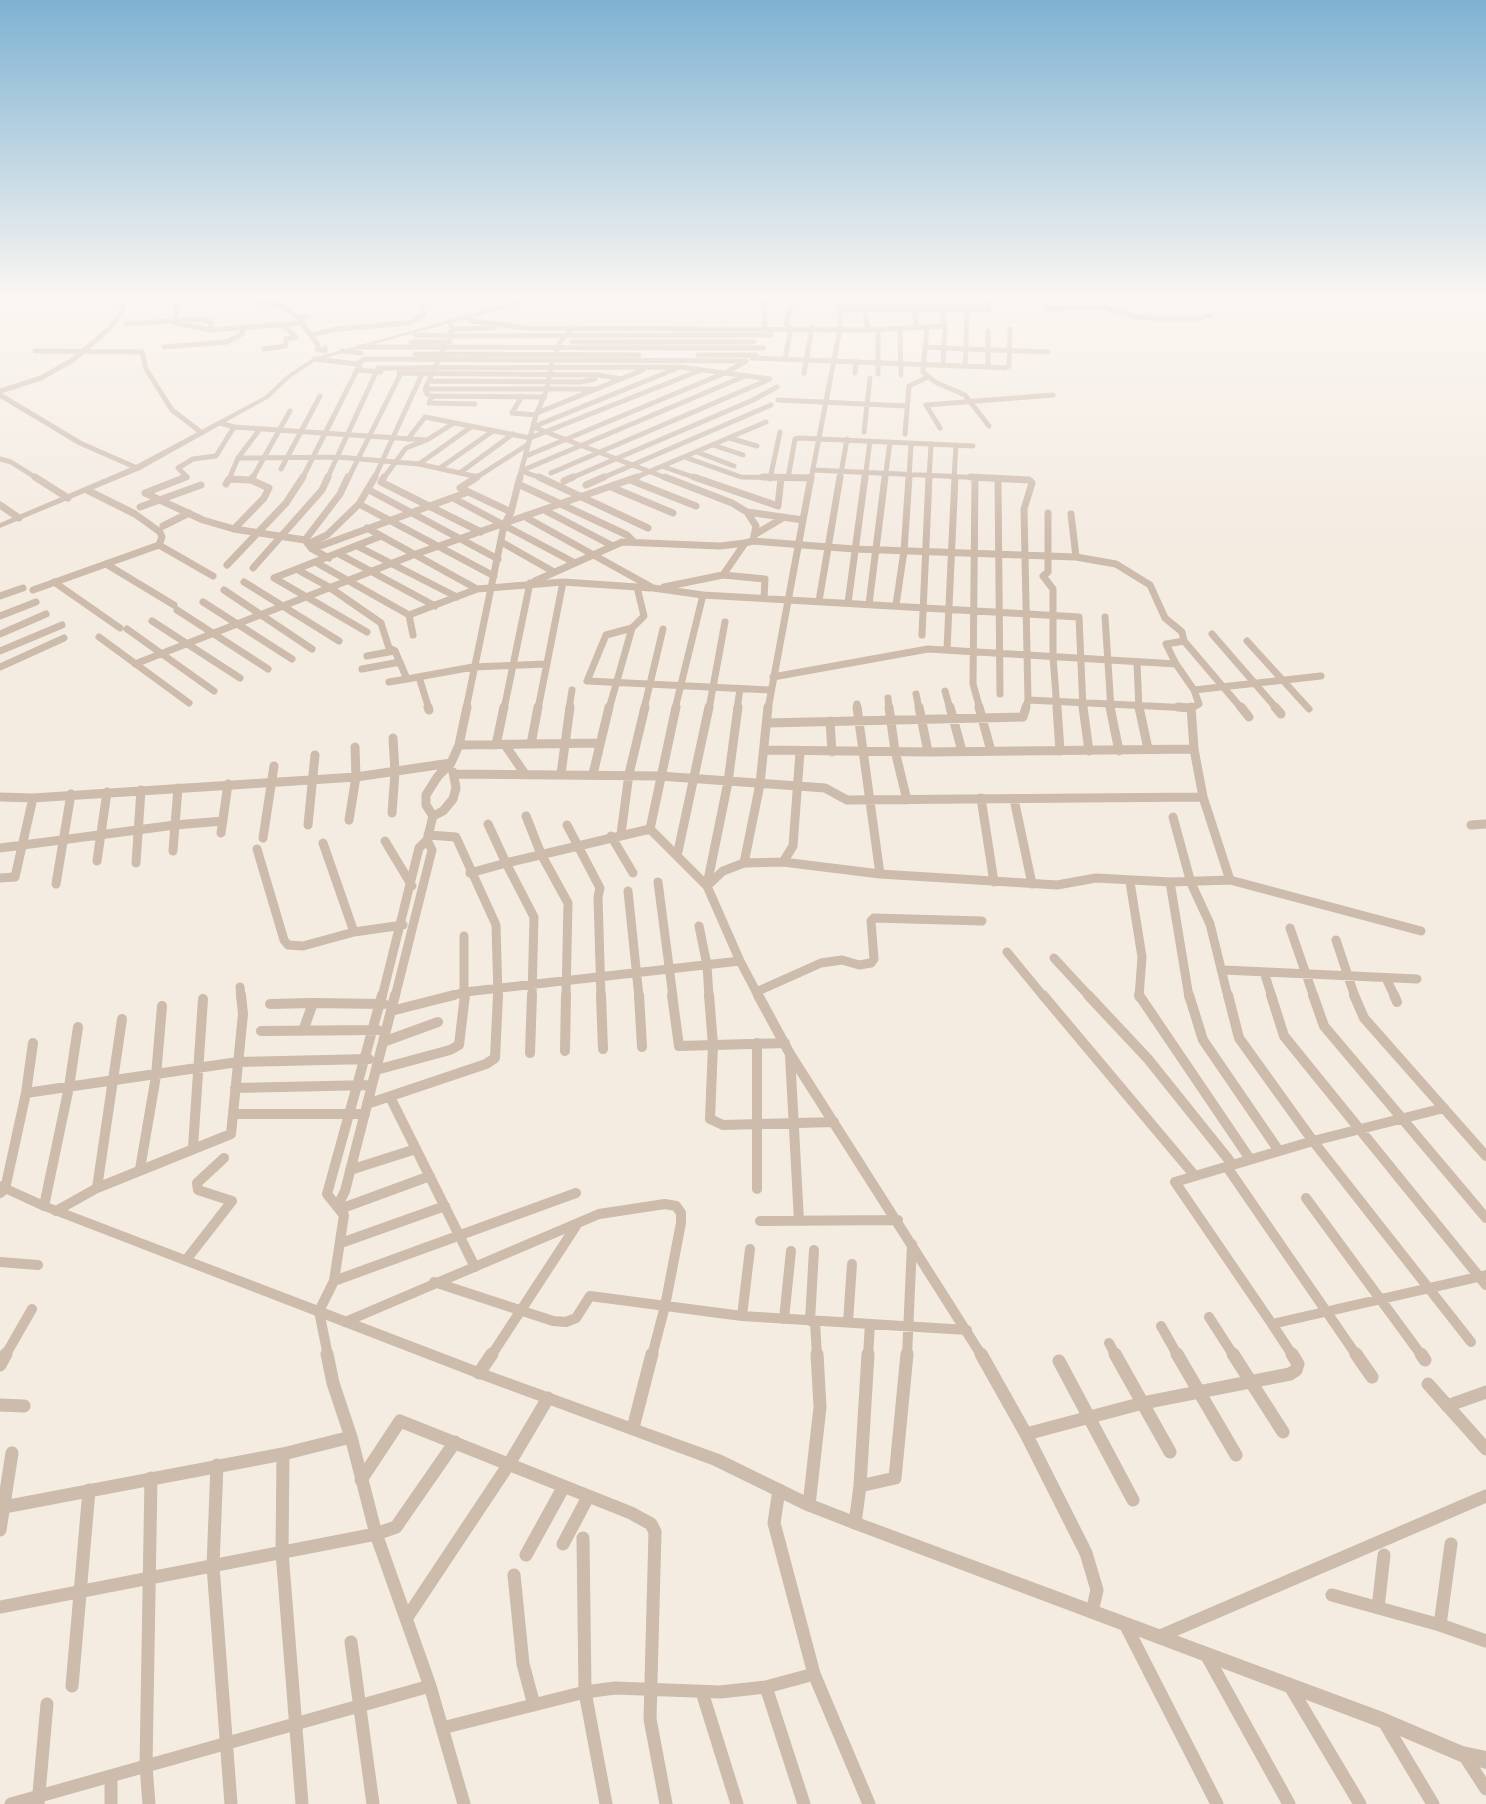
<!DOCTYPE html>
<html>
<head>
<meta charset="utf-8">
<style>
  body { margin:0 }
  canvas { display:block; background:#f4ebe1 }
</style>
</head>
<body>
<canvas width="1486" height="1804"></canvas>
<script>
const context = document.querySelector('canvas').getContext('2d');
context.lineJoin = 'round';
const toPath = rows => new Path2D(rows.map(r => 'M' + r).join(''));
function trace(path, color, width, dash) { context.strokeStyle = color; context.lineWidth = width; context.lineCap = dash ? 'butt' : 'round'; context.setLineDash(dash || []); context.stroke(path); }
function fillPath(path, color) { context.fillStyle = color; context.fill(path, 'evenodd'); }
trace(toPath([
  [192,294,178,297,175,323,211,330,301,323],
  [222,294,281,306,298,317,318,345],
  [862,294,868,330],
  [886,294,889,309],
  [911,294,917,328],
  [936,294,945,326],
  [764,299,765,327],
  [1046,309,1102,307,1136,317,1173,319,1198,319,1210,315],
  [298,317,309,317],
  [464,317,473,321,526,328,868,330,945,326,943,365],
  [126,324,201,319,211,322,211,330],
  [927,327,923,372,935,382,965,395,989,426],
  [452,329,495,328],
  [878,329,878,374],
  [900,329,901,375],
  [988,331,988,367,1005,368,1009,366,1010,329],
  [311,335,338,329,409,323,424,315,422,307],
  [415,335,449,336,452,329,450,320],
  [411,342,450,342],
  [572,342,754,342],
  [164,347,227,342,242,334,243,328],
  [359,347,764,348],
  [926,347,966,349,967,310,962,294],
  [264,349,286,346,286,339,296,337,284,326],
  [317,349,325,351,325,348],
  [35,351,142,352,146,369,172,410,202,433],
  [342,351,361,353],
  [415,354,639,355],
  [698,355,756,355],
  [752,358,988,367],
  [315,359,356,364,360,367,357,370,381,372],
  [785,359,791,328,786,325,794,294],
  [356,364,365,359,746,361],
  [965,366,966,349,1048,352],
  [399,373,598,375,622,379],
  [804,373,812,327],
  [855,373,856,361],
  [429,381,580,382,595,379],
  [425,389,597,389],
  [0,391,41,378,73,360,109,329,122,311,127,294],
  [0,395,80,443,137,468],
  [432,396,545,397],
  [522,396,512,413,536,415],
  [778,400,907,406],
  [475,404,429,403,432,396,427,394,425,389,449,336,771,335],
  [537,413,643,370],
  [220,423,234,427,427,440],
  [533,427,669,479],
  [533,427,675,369],
  [940,428,926,405,1053,395],
  [864,432,870,378],
  [905,434,909,386,928,377],
  [729,438,757,446],
  [408,439,425,417,530,438,701,370],
  [713,445,743,455],
  [697,452,734,466],
  [526,456,727,372,746,361],
  [238,458,337,457,419,464,478,477],
  [687,458,741,477,811,478],
  [0,459,11,462,38,479],
  [419,464,471,427],
  [664,467,699,479],
  [440,468,493,431],
  [281,469,320,396],
  [813,470,1009,479],
  [521,471,745,376],
  [521,471,544,479],
  [461,472,513,434],
  [551,473,768,380],
  [788,478,795,439,799,438,973,446],
  [182,479,187,477,178,468,193,459,216,456,234,427],
  [229,479,238,458,260,429],
  [252,479,290,411],
  [302,479,357,370],
  [327,479,378,368,680,367,770,379],
  [348,479,401,373],
  [374,479,422,374],
  [383,479,406,448,427,440,454,423],
  [474,479,527,445],
  [519,479,536,415,547,389,552,362,560,342,573,328],
  [569,479,753,400,777,387],
  [600,479,771,405],
  [632,479,766,422],
  [770,479,780,432],
  [811,479,840,329,840,309,989,310,984,294],
  [840,479,847,439],
  [865,479,870,441],
  [885,479,890,442],
  [909,479,911,443],
  [929,479,931,444],
  [954,479,956,445]
]), '#cdbbac', 5);
trace(toPath([
  [35,477,68,498],
  [186,477,145,493,203,520,234,529,305,540,312,549,329,558],
  [384,477,381,482,481,532],
  [477,477,460,488,511,512],
  [539,477,648,528],
  [694,477,778,506,781,478],
  [763,477,811,478],
  [971,477,1029,480,1032,483,1024,509,1028,700,1025,709],
  [975,478,973,684,980,709],
  [998,479,1000,694],
  [251,480,253,477],
  [630,480,696,506],
  [564,481,573,477],
  [226,484,229,479,251,480,269,488,264,498,234,529],
  [518,484,627,535,634,542],
  [586,485,604,477],
  [611,487,673,513],
  [87,490,135,514,160,532,162,537,159,545,213,576],
  [369,490,498,559],
  [453,498,575,563],
  [359,504,494,576],
  [0,505,19,518],
  [140,507,201,485],
  [546,511,611,545],
  [747,512,803,520],
  [1048,513,1048,572,1043,576,1053,589,1053,657,1057,709],
  [1071,514,1076,557],
  [527,518,653,588,703,595,1079,617,1083,709],
  [163,526,189,513],
  [367,528,477,589],
  [754,535,781,519],
  [305,540,340,494,348,477],
  [753,541,854,549,1076,557,1116,564,1150,585,1165,618,1182,632,1184,641,1242,709],
  [503,543,554,572],
  [308,544,327,535,359,504,375,477],
  [357,546,457,597],
  [312,549,468,492],
  [339,554,435,606],
  [317,563,409,615,413,635],
  [106,564,174,605],
  [227,565,286,503,303,477],
  [253,568,322,490,328,477],
  [298,570,329,587,381,623,389,648,395,651,407,679,389,682],
  [723,575,765,579,764,598],
  [274,578,381,536],
  [274,578,367,632],
  [535,581,622,542,720,546,745,543],
  [54,582,120,628],
  [244,582,339,641],
  [664,587,723,575,745,543,753,541,756,526,747,512,732,503,665,477],
  [650,588,637,587,644,616,632,628,606,635,587,681,770,690],
  [33,590,159,545],
  [224,590,312,649],
  [0,596,23,588],
  [819,601,840,477],
  [203,602,292,659],
  [848,603,865,477],
  [869,604,885,477],
  [896,605,904,551,909,477],
  [177,610,268,669],
  [409,615,477,589,563,582,637,587],
  [0,616,36,602],
  [1105,617,1111,709],
  [152,621,240,678],
  [127,629,214,691],
  [0,634,46,614],
  [1212,634,1277,709],
  [922,635,929,477],
  [99,637,189,703],
  [1247,641,1309,709],
  [947,649,955,477],
  [0,651,62,625],
  [367,656,394,651],
  [1137,663,1139,709],
  [135,664,413,555,637,477],
  [1176,664,1166,644,1184,641],
  [0,667,64,638],
  [362,669,400,662],
  [419,677,429,709],
  [773,677,928,649,1176,664,1194,690,1199,704,1190,709],
  [407,679,473,667,546,664],
  [1194,690,1321,676],
  [945,691,950,709],
  [916,694,919,709],
  [888,698,889,709],
  [1028,700,1190,708],
  [857,704,858,709],
  [466,709,504,525,511,512,520,477],
  [504,709,530,583],
  [538,709,563,582],
  [569,709,572,690],
  [609,709,632,628],
  [644,709,663,629],
  [675,709,703,595],
  [709,709,725,622],
  [737,709,740,689],
  [768,709,811,477]
]), '#cdbbac', 7);
trace(toPath([
  [428,707,429,710],
  [676,707,650,829,707,886,740,961,759,997],
  [857,707,880,874],
  [889,707,895,751,907,800],
  [919,707,928,752],
  [950,707,962,751],
  [979,707,991,751],
  [1057,707,1060,751],
  [1083,707,1089,751],
  [1110,707,1119,751],
  [1139,707,1148,749],
  [1178,707,1190,708],
  [1241,707,1249,717],
  [1275,707,1281,714],
  [830,721,832,752],
  [767,723,1023,717,1026,707],
  [531,744,538,707],
  [459,745,599,743],
  [496,745,504,707],
  [505,745,525,774],
  [765,750,928,752,1194,749],
  [454,774,660,776,825,788,847,800,1203,797],
  [561,774,570,707],
  [593,774,609,707],
  [0,797,33,798,356,777,451,763],
  [981,798,994,882],
  [1014,799,1032,884],
  [392,813,395,772,393,738],
  [433,816,443,811,453,799,456,788,453,772],
  [526,816,541,854,568,903,566,997],
  [1173,817,1191,883,1210,924,1228,997],
  [349,820,356,777,355,747],
  [308,825,315,755],
  [567,825,600,888,598,897,601,997],
  [1471,825,1486,824],
  [221,833,228,784],
  [621,834,629,774,645,707],
  [428,835,456,837,496,925,498,997],
  [611,836,633,873],
  [263,838,274,766],
  [385,841,412,886],
  [323,843,354,932],
  [0,848,175,825,178,788],
  [257,849,284,940,288,945,303,946,354,932,403,925],
  [173,851,175,825,223,821],
  [677,856,709,707],
  [97,861,107,792],
  [783,862,793,846,800,752],
  [136,863,141,790],
  [744,863,760,784,768,707],
  [470,873,506,863,488,824],
  [0,878,15,877,33,798],
  [1230,880,1421,931],
  [658,882,673,997],
  [1130,882,1142,957,1139,997],
  [1170,882,1189,997],
  [56,884,71,794],
  [707,885,728,782,738,707],
  [707,886,723,871,744,863,783,862,880,874,1057,885,1096,878,1170,882,1230,880,1203,797,1194,749,1191,707],
  [628,891,639,997],
  [699,926,707,965,709,997],
  [1290,928,1314,997],
  [464,936,464,997],
  [1336,940,1355,997],
  [1007,952,1044,997],
  [1054,958,1090,997],
  [1224,970,1417,979],
  [1264,972,1272,997],
  [1386,978,1395,997],
  [240,987,241,997],
  [756,992,821,963,842,960,859,965,871,963,874,959,871,921,874,918,982,921],
  [382,997,419,848,427,840,433,816,426,805,426,795,438,776,451,763,459,745,467,707],
  [395,997,432,850,427,840],
  [447,997,465,992,740,961],
  [532,997,534,917,506,863,650,829]
]), '#cdbbac', 9);
trace(toPath([
  [601,995,603,1049],
  [639,995,642,1047],
  [672,995,679,1046,785,1043],
  [709,995,713,1045,710,1119,723,1125,834,1122],
  [758,995,790,1054,982,1356],
  [1043,995,1195,1176],
  [1088,995,1148,1059,1233,1165],
  [1139,995,1250,1159],
  [1189,995,1203,1040,1279,1151],
  [1228,995,1239,1038,1313,1141,1471,1342],
  [1271,995,1284,1036,1486,1285],
  [1313,995,1324,1026,1486,1218],
  [1354,995,1364,1018,1486,1156],
  [1394,995,1397,1002],
  [313,1003,384,1004],
  [270,1004,313,1003,303,1031],
  [391,1011,454,995],
  [261,1031,378,1030],
  [383,1042,438,1022],
  [757,1043,757,1189],
  [565,1051,566,995],
  [530,1053,532,995],
  [790,1055,799,1221],
  [376,1070,450,1050,459,1045,465,995],
  [235,1088,371,1085],
  [26,1093,238,1062,369,1059],
  [390,1097,475,1267],
  [367,1104,486,1064,495,1058,498,995],
  [233,1114,365,1114],
  [193,1147,203,999],
  [1227,1167,1357,1356],
  [140,1169,156,1076,162,1006],
  [350,1170,416,1149],
  [97,1188,122,1019],
  [0,1193,5,1189,26,1093,33,1043],
  [1306,1198,1422,1356],
  [338,1205,345,1191,395,995],
  [44,1206,69,1087,78,1027],
  [340,1209,430,1176],
  [56,1211,97,1188,231,1134,243,1014,241,995],
  [760,1221,898,1220],
  [341,1243,445,1206],
  [186,1260,232,1201,198,1190,197,1183,224,1158],
  [0,1262,38,1265],
  [334,1281,576,1193],
  [434,1282,553,1321,566,1322,576,1318,590,1296,742,1316,967,1330],
  [742,1316,750,1249],
  [1209,1317,1234,1356],
  [784,1319,791,1251],
  [810,1321,814,1250],
  [815,1321,817,1356],
  [345,1322,599,1214,665,1204,676,1206,681,1213,681,1223,665,1306,652,1356],
  [848,1322,852,1264],
  [1272,1324,1175,1182,1313,1141,1444,1108],
  [1161,1326,1178,1356],
  [1109,1343,1116,1356],
  [5,1356,32,1309],
  [328,1356,319,1311,334,1281,344,1215,327,1194,382,995],
  [491,1356,576,1226],
  [868,1356,870,1324],
  [907,1356,912,1244],
  [1293,1356,1272,1324,1486,1275]
]), '#cdbbac', 10);
trace(toPath([
  [327,1354,333,1383,351,1437,376,1534,430,1686,464,1804],
  [981,1354,1026,1434,1086,1553,1097,1590,1092,1612],
  [1115,1354,1170,1452],
  [1177,1354,1236,1455],
  [1233,1354,1283,1432],
  [1356,1354,1372,1377],
  [1421,1354,1425,1360],
  [1059,1361,1133,1500],
  [0,1365,6,1354],
  [479,1373,492,1354],
  [1428,1384,1486,1449],
  [0,1405,24,1406],
  [1447,1406,1486,1392],
  [633,1428,652,1354],
  [1026,1434,1143,1403,1290,1374,1296,1370,1298,1364,1292,1354],
  [283,1454,282,1552,302,1804],
  [217,1465,213,1566,231,1804],
  [361,1480,400,1421,631,1513,651,1524,655,1532,650,1719,666,1804],
  [860,1486,895,1478,907,1354],
  [779,1490,774,1523,814,1674,869,1804],
  [809,1505,820,1407,817,1354],
  [4,1507,283,1454,351,1437],
  [855,1523,860,1486,868,1354],
  [0,1530,12,1453],
  [583,1538,585,1692,606,1804],
  [563,1544,588,1497],
  [526,1555,563,1488],
  [514,1575,523,1664,534,1705],
  [1332,1595,1440,1625,1486,1641],
  [0,1607,376,1534,396,1527,455,1442],
  [1378,1608,1384,1555],
  [406,1619,509,1464,548,1398],
  [1440,1625,1451,1544],
  [1126,1626,1217,1804],
  [1158,1637,1486,1496],
  [351,1642,373,1804],
  [1207,1656,1289,1804],
  [72,1686,89,1490],
  [766,1687,804,1804],
  [1291,1688,1360,1804],
  [702,1692,737,1804],
  [1384,1722,1433,1804],
  [442,1728,585,1692,615,1688,720,1692,766,1687,814,1674],
  [1464,1755,1486,1789],
  [111,1776,111,1804],
  [11,1804,430,1686],
  [38,1804,47,1704],
  [149,1804,146,1766,151,1478]
]), '#cdbbac', 13);
fillPath(toPath([
  [545,294,555,294,317,360,290,378,269,398,140,470,0,528,0,523,134,466,265,396,286,376,313,358,545,294],
  [0,1181,49,1203,484,1369,722,1455,814,1500,860,1518,1383,1712,1463,1746,1486,1751,1486,1769,1463,1763,1381,1728,850,1528,804,1510,712,1465,474,1377,39,1209,0,1191,0,1181]
]), '#cdbbac');
const sky = context.createLinearGradient(0, 0, 0, 547);
sky.addColorStop(0, '#7eb2d2');
sky.addColorStop(0.54, '#faf6f2');
sky.addColorStop(1, '#faf6f200');
context.fillStyle = sky;
context.fillRect(0, 0, 1486, 547);
</script>
</body>
</html>
